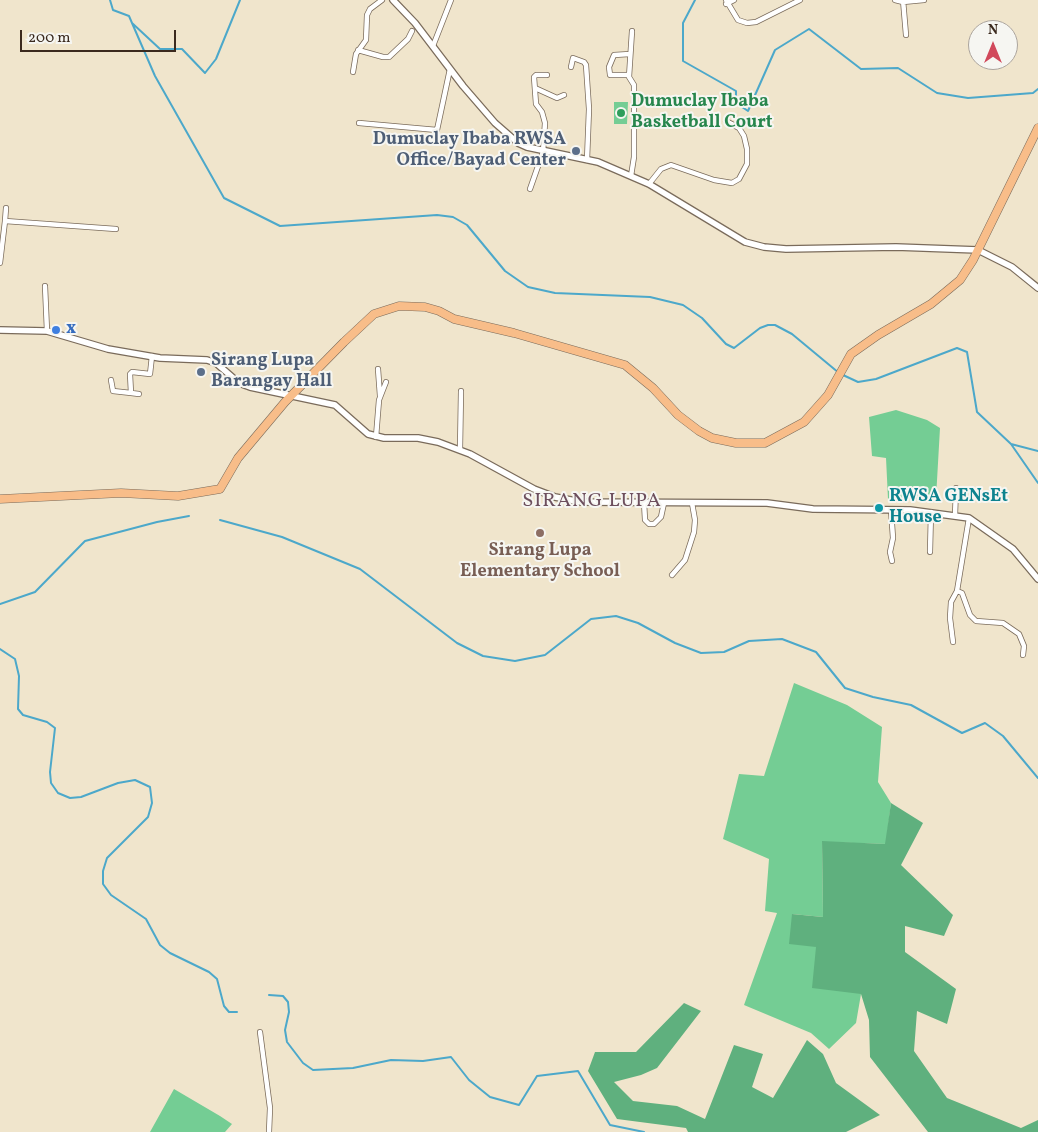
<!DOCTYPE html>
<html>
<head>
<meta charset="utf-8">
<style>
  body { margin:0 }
  #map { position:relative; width:1038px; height:1132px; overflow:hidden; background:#f0e5cc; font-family:Vollkorn,serif }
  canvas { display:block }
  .north { position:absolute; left:968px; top:20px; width:50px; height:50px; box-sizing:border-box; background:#f6f6f2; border:1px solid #aba49d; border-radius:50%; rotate:0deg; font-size:14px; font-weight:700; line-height:20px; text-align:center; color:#3b2a1e }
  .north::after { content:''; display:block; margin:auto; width:18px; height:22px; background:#d1495b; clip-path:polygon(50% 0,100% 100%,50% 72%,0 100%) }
  .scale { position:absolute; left:20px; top:30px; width:156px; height:22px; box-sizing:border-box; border:2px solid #3b2a1e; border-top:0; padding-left:6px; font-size:15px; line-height:18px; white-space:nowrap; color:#3b2a1e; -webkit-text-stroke:4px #f6f6f2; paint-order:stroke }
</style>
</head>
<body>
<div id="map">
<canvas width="1038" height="1132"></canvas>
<div class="north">N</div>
<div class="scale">200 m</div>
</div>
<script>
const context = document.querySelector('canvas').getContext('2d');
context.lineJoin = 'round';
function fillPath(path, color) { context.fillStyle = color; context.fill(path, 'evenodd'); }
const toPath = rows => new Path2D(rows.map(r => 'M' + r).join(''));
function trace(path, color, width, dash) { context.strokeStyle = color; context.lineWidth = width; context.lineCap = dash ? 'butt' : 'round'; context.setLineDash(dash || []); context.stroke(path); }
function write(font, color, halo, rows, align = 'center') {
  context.font = font + ' Vollkorn,serif'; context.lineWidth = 4; context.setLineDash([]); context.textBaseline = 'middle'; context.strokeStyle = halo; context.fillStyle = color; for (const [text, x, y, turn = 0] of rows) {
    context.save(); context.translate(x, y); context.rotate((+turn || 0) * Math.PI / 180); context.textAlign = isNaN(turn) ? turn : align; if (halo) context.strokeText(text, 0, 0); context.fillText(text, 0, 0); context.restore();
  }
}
fillPath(toPath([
  [614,102,628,102,627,124,614,124],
  [896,410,927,420,940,428,936,498,888,499,886,458,872,456,869,417],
  [794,683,847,705,882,727,878,782,891,803,886,844,822,842,823,917,792,914,816,947,861,994,856,1023,829,1049,811,1033,744,1005,777,913,765,911,769,859,723,839,739,774,764,776],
  [174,1089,220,1116,232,1124,225,1132,150,1132]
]), '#74cd94');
fillPath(toPath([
  [891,803,923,823,901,865,953,915,944,936,905,926,905,952,956,989,947,1024,917,1011,914,1051,947,1098,1021,1128,1038,1120,1038,1132,928,1132,870,1057,869,1020,861,994,812,988,816,947,789,944,792,914,823,917,822,841,885,844],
  [684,1003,701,1011,657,1068,641,1075,614,1082,633,1101,677,1106,705,1119,734,1045,763,1054,752,1087,773,1098,807,1040,823,1054,836,1083,880,1115,846,1132,688,1132,686,1128,617,1119,588,1071,595,1052,636,1052]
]), '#5fb07e');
trace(toPath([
  [110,0,113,10,129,16,132,23,160,49,182,49,205,73,216,59,240,0],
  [695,0,683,23,683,61,736,91,736,103,748,111,775,50,809,29,861,69,898,68,937,93,968,98,1033,93,1038,89],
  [132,23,155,76,224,198,280,226,437,215,453,217,467,225,505,271,528,287,555,293,650,297,683,305,702,318,726,344,734,348,760,328,768,325,775,325,792,334,839,373],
  [843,375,858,382,876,379,957,348,967,352,977,412,1011,444,1038,451],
  [1011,444,1038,483],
  [220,520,282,537,360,569,457,643,483,656,515,661,545,655,591,619,616,616,638,623,675,643,701,653,724,652,749,641,782,639,816,652,845,688,873,697,911,705,962,733,985,723,1003,736,1038,778],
  [0,604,35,592,85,541,157,522,189,516],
  [0,649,15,659,19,676,18,709,23,715,47,722,55,728,50,772,51,783,58,793,70,798,81,797,118,783,135,780,150,787,152,803,148,817,107,858,103,871,103,884,111,895,146,919,160,945,170,953,209,972,217,979,224,1006,229,1012,237,1012],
  [269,995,283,996,288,1002,289,1012,285,1030,287,1042,303,1063,313,1070,353,1068,391,1060,423,1061,451,1057,469,1080,490,1097,519,1105,537,1076,578,1071,610,1125,644,1132]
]), '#4ca8ca', 2);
const minor = toPath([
  [726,0,738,20,747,23,756,22,800,0],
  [895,0,903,2,924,0],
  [903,0,906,35],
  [726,4,734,0],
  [433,46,451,0],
  [358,50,383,57,389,57,408,39,412,31],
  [571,67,573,58,584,62,586,65,589,109,587,160],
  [353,72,356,54,366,40,367,15,370,9,382,0],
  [629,75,610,75,609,67,614,55,630,54],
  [535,88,557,98,564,95],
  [359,123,437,130,450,69],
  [631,176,634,157,634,85,629,77,632,31],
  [649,184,661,169,671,165,714,180,732,183,739,179,747,164,747,149,744,136,739,128,726,121],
  [530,189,543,152,545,123,542,112,536,104,534,77,536,75,547,75],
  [5,221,6,208],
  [0,263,5,221,116,229],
  [45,286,47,331],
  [378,369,380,396],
  [111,380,113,391,131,393],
  [139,394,131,393,130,374,132,372,150,374,152,356],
  [376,437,379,400,386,382],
  [460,450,461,391],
  [644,502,645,520,649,524,654,524,661,517,664,503],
  [891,510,893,538,890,552,892,561],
  [955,516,956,488],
  [930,552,931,512],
  [672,575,685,560,694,532,695,520,692,503],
  [957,591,962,593,970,615,976,621,1003,623,1019,634,1024,646,1023,655],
  [953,642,950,618,951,602,957,591,969,518],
  [260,1032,270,1108,269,1132]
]);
const tertiary = toPath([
  [393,0,415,23,463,86,495,123,518,143,527,147,598,162,649,184,745,242,764,247,786,249,896,247,978,250,1012,267,1038,288],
  [0,330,47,331,108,349,160,358,207,360,216,363,239,383,250,387,335,405,368,434,384,438,418,438,438,442,470,454,534,489,555,497,581,502,767,503,813,509,910,510,969,518,1013,549,1038,579]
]);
const primary = toPath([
  [0,499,121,493,178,496,220,489,238,458,285,402,344,342,374,314,399,306,425,307,439,311,454,319,514,333,625,365,653,388,678,415,699,431,712,438,736,443,765,443,804,422,828,395,851,354,878,335,931,304,960,280,973,260,1038,128]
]);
trace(minor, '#7a6b5b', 6);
trace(tertiary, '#7a6b5b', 8);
trace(primary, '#7a6b5b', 9);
trace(minor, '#fff', 4.5);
trace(tertiary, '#fff', 5.5);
trace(primary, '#f8bd89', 8);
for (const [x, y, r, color] of [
  [621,113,5,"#2e9e5b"],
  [576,151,5,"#5c6f8a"],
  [56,330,5,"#3f7fe0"],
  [201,372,5,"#5c6f8a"],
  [879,508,5,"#0f9aa8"],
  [540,533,5,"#8d6e63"]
]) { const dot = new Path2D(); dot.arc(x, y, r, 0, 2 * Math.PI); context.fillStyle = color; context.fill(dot); trace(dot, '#f6f6f2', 2); }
write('bold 18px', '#27864d', '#f6f6f2', [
  ["Dumuclay Ibaba",631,103],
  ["Basketball Court",631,124]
], 'left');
write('bold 18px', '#4e5e75', '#f6f6f2', [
  ["Dumuclay Ibaba RWSA",566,141],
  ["Office/Bayad Center",566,162],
  ["Sirang Lupa",211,362,"left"],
  ["Barangay Hall",211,383,"left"]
], 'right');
write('bold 18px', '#366cbe', '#f6f6f2', [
  ["x",66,330]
], 'left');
write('bold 18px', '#0d838f', '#f6f6f2', [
  ["RWSA GENsEt",889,498],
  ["House",889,519]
], 'left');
write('bold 18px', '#785e54', '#f6f6f2', [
  ["Sirang Lupa",540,552],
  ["Elementary School",540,573]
]);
context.letterSpacing = '1px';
write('20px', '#6d4f5d', '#f6f6f2', [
  ["SIRANG LUPA",592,502]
]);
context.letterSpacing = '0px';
</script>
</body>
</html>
